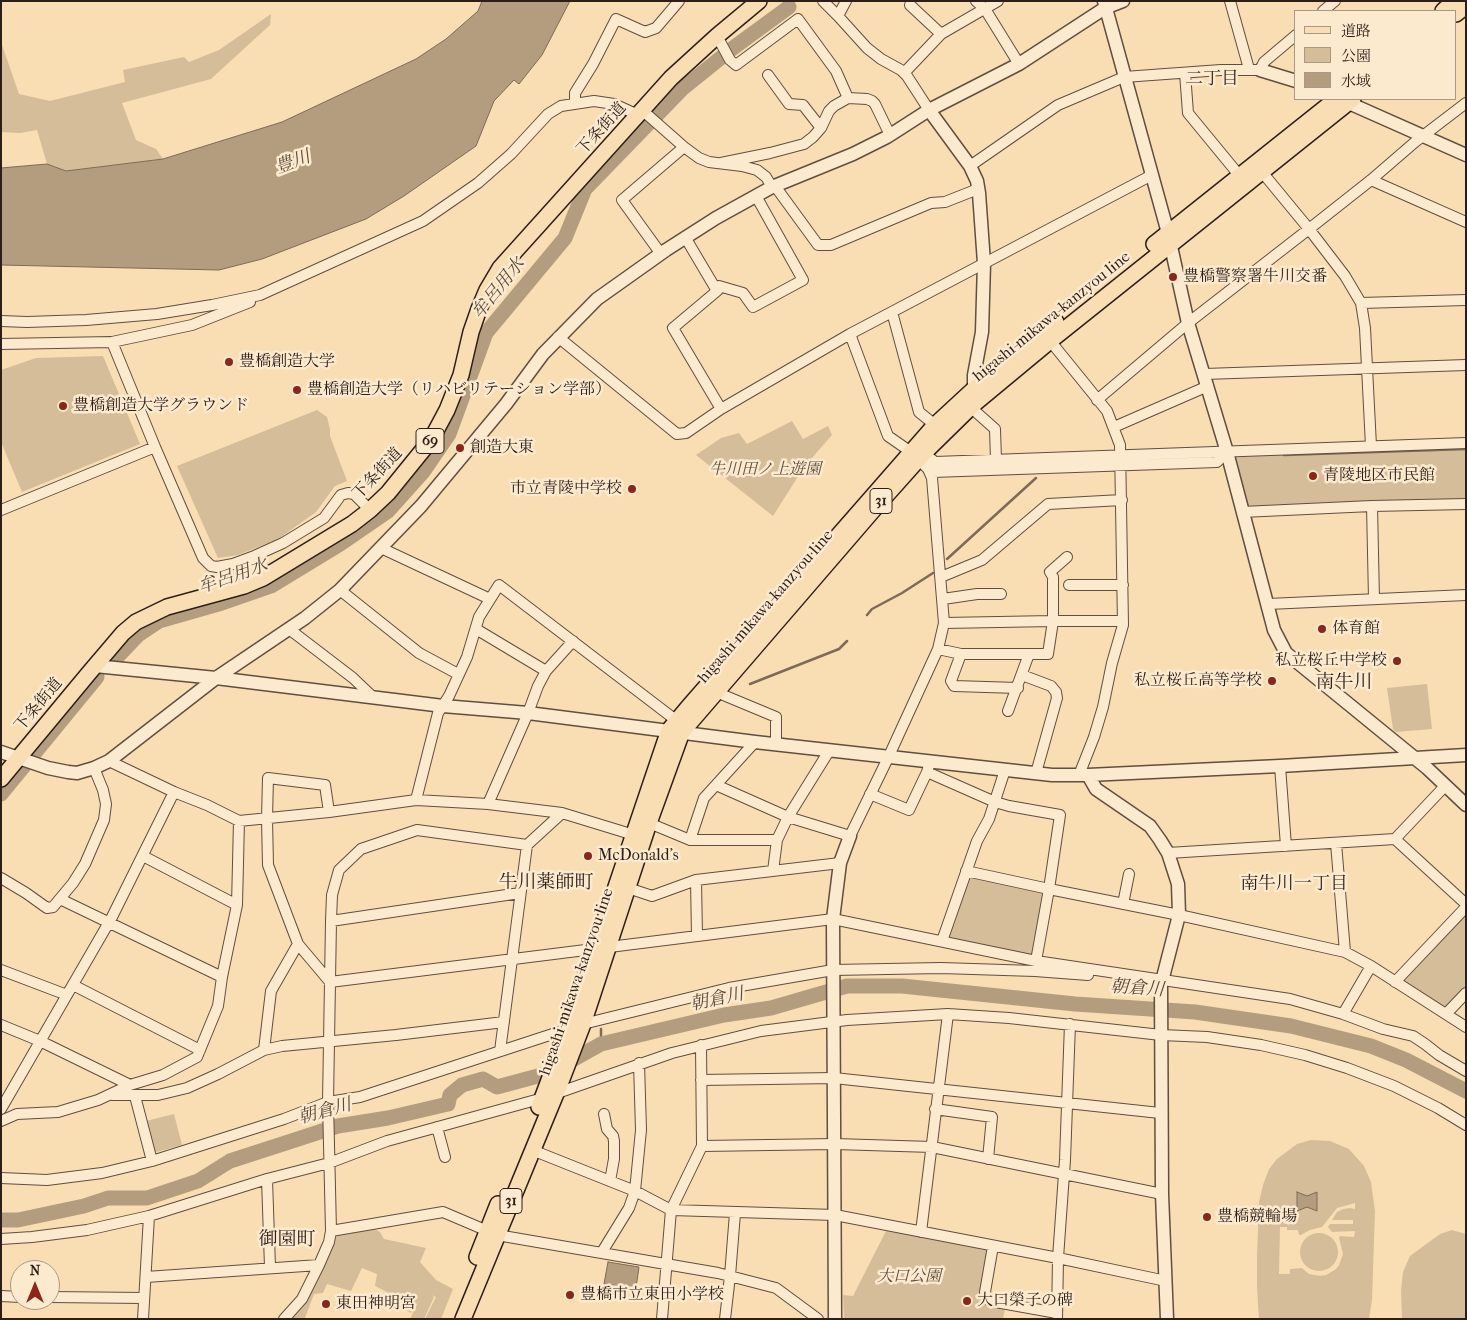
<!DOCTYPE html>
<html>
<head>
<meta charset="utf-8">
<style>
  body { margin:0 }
  #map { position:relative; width:1467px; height:1320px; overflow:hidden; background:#f9deb3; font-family:"IM FELL French Canon","Noto Serif JP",serif }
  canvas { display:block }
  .frame { position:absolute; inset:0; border:2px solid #2d1e19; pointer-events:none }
  .legend { position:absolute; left:1294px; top:10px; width:162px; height:90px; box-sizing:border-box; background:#fbeace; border:1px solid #a99886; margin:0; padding:6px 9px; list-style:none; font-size:15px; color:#2d1e19 }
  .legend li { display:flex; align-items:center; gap:10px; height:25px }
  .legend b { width:25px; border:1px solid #a99886 }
  .north { position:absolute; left:10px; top:1260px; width:50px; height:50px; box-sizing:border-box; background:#fbeace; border:1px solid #a99886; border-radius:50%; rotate:0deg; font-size:14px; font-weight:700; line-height:20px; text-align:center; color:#2d1e19 }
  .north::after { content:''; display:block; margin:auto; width:18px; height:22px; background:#8f2418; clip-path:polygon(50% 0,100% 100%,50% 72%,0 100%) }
</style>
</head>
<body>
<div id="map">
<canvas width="1467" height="1320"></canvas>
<div class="frame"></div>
<ul class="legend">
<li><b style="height:6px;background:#f9deb3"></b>道路</li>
<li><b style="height:14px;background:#d6bd99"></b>公園</li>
<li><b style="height:14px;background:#b49d7f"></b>水域</li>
</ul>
<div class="north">N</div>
</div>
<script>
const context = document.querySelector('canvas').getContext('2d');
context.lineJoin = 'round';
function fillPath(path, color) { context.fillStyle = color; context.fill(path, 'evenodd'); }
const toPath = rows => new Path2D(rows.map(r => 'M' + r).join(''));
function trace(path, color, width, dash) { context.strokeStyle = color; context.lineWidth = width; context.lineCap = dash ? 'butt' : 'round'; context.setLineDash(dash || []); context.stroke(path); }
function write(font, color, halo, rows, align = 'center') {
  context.font = font + ' "IM FELL French Canon","Noto Serif JP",serif'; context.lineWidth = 5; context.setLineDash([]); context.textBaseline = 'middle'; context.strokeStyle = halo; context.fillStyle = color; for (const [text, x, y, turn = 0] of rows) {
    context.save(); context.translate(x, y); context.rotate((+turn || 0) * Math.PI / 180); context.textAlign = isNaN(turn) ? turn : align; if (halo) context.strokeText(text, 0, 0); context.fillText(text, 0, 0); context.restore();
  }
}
fillPath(toPath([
  [271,14,270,25,211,79,122,103,136,140,156,149,163,159,66,171,47,164,37,130,20,133,1,132,1,42,19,94,50,101,125,82,123,70,184,57,189,62,219,50],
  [103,356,140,444,22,492,1,442,1,370,36,358],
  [317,410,327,417,330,429,330,436,347,481,335,486,316,512,281,537,271,542,238,555,218,558,177,466],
  [792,421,803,439,828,426,832,435,804,467,773,516,696,455,721,438,739,433,747,444],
  [1466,443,1466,504,1242,512,1227,452],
  [1427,684,1432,729,1396,732,1393,729,1387,688],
  [968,875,1045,892,1033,957,947,938],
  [1466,907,1466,993,1446,1014,1395,982],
  [174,1114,182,1145,153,1153,146,1121],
  [1311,1140,1330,1141,1349,1149,1364,1166,1371,1182,1375,1211,1372,1300,1369,1319,1259,1319,1257,1287,1257,1256,1259,1202,1263,1185,1269,1169,1277,1159,1297,1144],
  [1355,1203,1355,1209,1350,1208,1343,1209,1337,1212,1332,1220,1353,1220,1353,1224,1330,1224,1328,1227,1332,1232,1355,1231,1354,1237,1340,1236,1339,1238,1343,1254,1339,1265,1336,1269,1326,1275,1320,1276,1309,1274,1302,1268,1290,1269,1290,1274,1279,1274,1280,1227,1287,1227,1287,1230,1298,1230,1299,1235,1301,1235,1310,1230,1322,1227,1337,1208],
  [373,1228,380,1232,384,1239,426,1248,420,1262,436,1280,453,1289,441,1319,425,1319,436,1297,431,1295,434,1297,424,1319,410,1319,419,1300,411,1313,406,1310,412,1298,406,1295,401,1299,375,1286,377,1274,362,1268,351,1291,327,1284,323,1293,314,1294,305,1318,290,1319,311,1290,336,1235],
  [887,1229,987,1250,979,1304,1005,1308,1003,1319,844,1319,843,1295,853,1296],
  [1452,1230,1466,1234,1466,1319,1402,1319,1401,1291,1403,1272,1410,1256,1440,1234],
  '1300 1252a19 19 0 1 1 38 0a19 19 0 1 1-38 0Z'
]), '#d6bd99');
const water = toPath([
  [482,1,570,1,542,55,519,84,514,80,494,101,476,146,404,196,366,219,262,259,219,270,1,265,1,168,47,164,66,171,163,159,282,122,416,59,446,39,478,11,482,1],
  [1297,1192,1307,1196,1317,1192,1317,1211,1307,1207,1297,1211,1297,1192],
  [608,1262,639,1267,636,1288,604,1284,608,1262]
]);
fillPath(water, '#b49d7f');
trace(water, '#7e6a56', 1);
trace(toPath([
  [1284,455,1466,449],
  [947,559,1036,478],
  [867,615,872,609,902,593,933,573],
  [750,684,839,649,847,641],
  [601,1029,601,1044]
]), '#7e6a56', 2.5);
trace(toPath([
  [118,656,138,635,159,621,222,603,271,586,340,544,388,511,423,472,449,434,486,333,565,238,585,189,682,89,733,48,789,7],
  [1,794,97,677],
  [1,1220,18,1220,84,1206,108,1198,147,1198,198,1181,230,1161,338,1126,388,1118,448,1104,450,1095,462,1085,483,1079,497,1087,549,1073,601,1044,724,1015,771,1008,847,986,902,986,1075,1004,1195,1012,1291,1026,1371,1046,1406,1060,1466,1091]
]), '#b49d7f', 15);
const minor = toPath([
  [823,1,838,16],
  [846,1,838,16,867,48,881,59,901,70,907,76,929,110],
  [976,1,985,9,1019,64],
  [1230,1,1249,69],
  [910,5,941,34],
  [1323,11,1335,1],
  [717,36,730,60,736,65,798,19,836,71,848,98,834,106,829,111,821,128,813,137,804,144,770,153,721,163],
  [904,73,941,34,998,1],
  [1185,73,1188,113,1239,175],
  [768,75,789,104,803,105,821,128],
  [848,98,867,99,872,101,875,104,890,135],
  [575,103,575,93,593,64,616,19,645,32,656,28,679,1],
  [642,110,684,147,699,158,709,162,742,166,757,170,766,177,772,187],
  [970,166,1058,105,1124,77,1221,70,1260,70,1264,62,1296,35],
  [1262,172,1309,229,1345,276,1361,303,1365,328,1371,446],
  [1371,180,1466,222],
  [775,186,818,245,831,245,931,203,945,202,978,189],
  [685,237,717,291,673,328,721,409],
  [661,254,622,200,684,147],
  [715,288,719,286,743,293,753,307,803,280,756,196],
  [1361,303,1466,300],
  [892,312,919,412,935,425],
  [1,321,27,322,86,320,157,314,212,305,260,295,423,221,478,183,511,154,548,114,561,106,594,101,614,104,638,115],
  [850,334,888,436,911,452,928,469,932,478],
  [558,337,677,434,686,433,721,409,850,334,1152,175],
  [1047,337,1107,411,1120,445,1123,625,1112,663,1103,707,1094,737,1079,775],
  [112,342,192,325,250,302],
  [1,344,112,342,155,447],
  [1205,374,1466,365],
  [1097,400,1188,323,1309,229,1371,180,1415,142,1466,103],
  [974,404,976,412,995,429,996,460],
  [1114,427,1208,386],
  [935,462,1466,443],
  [933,472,1217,462,1227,452],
  [1372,506,1374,599],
  [1,510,155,447,203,558,211,566,217,567,233,564,252,557,283,543,324,518,341,495,348,493,354,494,370,510],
  [1242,512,1372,506,1466,504],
  [381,548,490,599],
  [941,577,982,560,1048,504,1122,500],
  [1069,585,1123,585],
  [340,590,419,653,458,674],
  [943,599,977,594,1001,594],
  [1268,604,1466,595],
  [944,623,1053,621,1053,577,1050,572,1067,557],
  [289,629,353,678,374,698],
  [476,629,546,671],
  [938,649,961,654,1048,654,1053,621,1123,621],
  [961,654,951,681,954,686,1018,688],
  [1022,675,1051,686,1056,692,1057,698,1036,773],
  [716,692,776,717,776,745],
  [1008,711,1029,654],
  [109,761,174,792,207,805,239,821,329,812,416,800,488,804,562,813,634,835],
  [930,762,927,772,995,802,1009,806,1060,815,1049,889,1179,915,1345,952,1371,966,1466,1027],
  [1280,766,1286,846],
  [716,785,788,817,850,836,888,758,938,649,944,623,932,478,935,462,924,453,919,452],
  [870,794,909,810,927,772],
  [416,800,438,713,449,696,467,657,479,617,499,585,677,721,679,725],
  [488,804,528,713,538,686,546,671,573,641],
  [329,812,325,785,268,778,267,819,268,865,298,944,330,982,833,919,1036,961,1290,999,1343,1014,1383,1029,1413,1036,1425,1044,1439,1055,1466,1071],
  [649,823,690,840,777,840],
  [1395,839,1466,904],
  [690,840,704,798,755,742],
  [1336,843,1345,952],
  [1168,853,1395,839,1445,786],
  [143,856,237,905],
  [773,871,777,840,788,817,829,751],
  [966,871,1049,889,1036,961],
  [1,878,26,893,47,908,53,907,73,883,85,864,104,820,106,804,103,790,94,768],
  [696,880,697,936],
  [628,888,652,896,696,880,840,863],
  [60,899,222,977],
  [1123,904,1129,874],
  [331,921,520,893],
  [942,941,977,841,989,819,1005,770],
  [1,970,67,995],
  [1395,982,1466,907],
  [73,985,200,1050],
  [1343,1014,1371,966],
  [1446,1014,1466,993],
  [583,1024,729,988,833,970,941,968,1035,971,1088,975],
  [1,1025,40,1041,130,1085],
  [264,1050,282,1046,396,1035,504,1022],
  [500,1051,527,845],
  [701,1080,834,1078,1160,1113],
  [112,1095,158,1095,187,1088,218,1074,264,1050,271,991,298,944],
  [135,1096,152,1161],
  [1,1109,112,917,174,792],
  [935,1109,992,1117,988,1159],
  [604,1114,607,1129,613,1136,614,1141,614,1159,610,1181],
  [1,1121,17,1114,58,1112,98,1100,130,1085,163,1075,197,1057,218,1006,222,977,237,905,239,821],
  [437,1127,445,1157],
  [702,1146,835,1144,932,1147,1162,1194],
  [532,1150,635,1191,671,1210,835,1215,1058,1258,1166,1281],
  [1,1178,47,1180,102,1173,152,1161,284,1119,328,1102,360,1097,568,1029],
  [267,1179,270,1267],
  [331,1231,328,1102,331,921,332,895,339,870,361,849,417,830,527,845,562,813],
  [921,1232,948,1014],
  [1,1239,32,1237,87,1230,149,1216,267,1179,329,1163,387,1141,543,1098,672,1053,761,1031,847,1020,948,1014,1009,1018,1161,1035,1207,1037,1261,1045,1305,1055,1347,1068,1394,1086,1438,1108,1466,1125],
  [993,1246,985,1292,986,1297,990,1301,1057,1313],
  [602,1252,629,1208,635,1191,641,1130,639,1063],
  [146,1277,319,1265,329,1242,331,1231,443,1212,497,1235,718,1273,776,1288,818,1319],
  [1,1296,20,1297],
  [50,1297,144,1298],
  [143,1319,149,1216],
  [284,1319,302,1299,319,1265],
  [662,1319,671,1210,702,1146,701,1045],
  [725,1319,730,1276,735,1213],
  [1057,1319,1058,1258,1065,1160,1070,1024]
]);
const tertiary = toPath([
  [1104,1,1168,233,1188,323,1227,452,1274,630,1286,653,1427,768,1466,805],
  [1260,70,1296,81],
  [1342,100,1466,155],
  [929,110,970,166,977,181,979,193,984,263,982,332,974,375,974,394],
  [95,666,216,678,443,706,528,713,755,742,1052,775,1088,775,1280,766,1466,755],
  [1,752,48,768,68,772,77,773,94,768,109,761,216,678,305,618,340,590,421,506,506,404,543,354,597,299,666,250,716,218,772,187,853,154,887,137,929,110,1019,64,1105,8,1123,1],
  [1088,775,1096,789,1150,826,1160,840,1168,853,1178,884,1179,915,1161,985,1162,1194,1167,1319],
  [835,1319,833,919,840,863,850,836]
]);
const primary = toPath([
  [1443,11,1454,1],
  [1456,14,1466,6],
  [1154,244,1336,99],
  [1,779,89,673,123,633,136,622,167,607,244,586,263,578,352,524,370,510,388,493,431,440,447,410,461,375,471,332,479,309,487,290,500,268,671,78,717,36,759,1],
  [539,1107,568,1029,669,730,690,705,935,425,975,388,1056,322],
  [477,1257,498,1204],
  [463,1319,560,1084,583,1024,649,823,682,732,875,508,924,453,974,404,1050,341,1353,99]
]);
trace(minor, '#604e40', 12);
trace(tertiary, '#604e40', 15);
trace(primary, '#2d1e19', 18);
trace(minor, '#fbeace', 10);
trace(tertiary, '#fbeace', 12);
trace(primary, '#f9deb3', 15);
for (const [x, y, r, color] of [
  [1173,277,5,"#8f2418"],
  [229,362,5,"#8f2418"],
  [297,390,5,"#8f2418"],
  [63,406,5,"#8f2418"],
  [460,448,5,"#8f2418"],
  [1313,476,5,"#8f2418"],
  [632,489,5,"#8f2418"],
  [1322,629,5,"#8f2418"],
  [1397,661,5,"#8f2418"],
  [1272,681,5,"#8f2418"],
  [588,856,5,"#8f2418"],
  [1207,1217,5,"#8f2418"],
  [570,1295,5,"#8f2418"],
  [967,1301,5,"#8f2418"],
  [326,1304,5,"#8f2418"]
]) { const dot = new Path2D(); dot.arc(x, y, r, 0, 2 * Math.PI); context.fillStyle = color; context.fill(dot); trace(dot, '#fbeace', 2); }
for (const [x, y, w] of [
  [430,441,28],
  [881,501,22],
  [511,1201,22]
]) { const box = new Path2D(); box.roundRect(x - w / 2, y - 12.5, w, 25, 4); context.fillStyle = '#fbeace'; context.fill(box); trace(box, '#2d1e19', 1); }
write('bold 15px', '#2d1e19', null, [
  ["69",430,441],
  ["31",881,501],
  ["31",511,1201]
]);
write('16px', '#2d1e19', '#fbeace', [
  ["下条街道",602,129,-48],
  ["higashi-mikawa-kanzyou line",1052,317,-39],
  ["下条街道",378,474,-47],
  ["higashi-mikawa-kanzyou line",766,607,-49],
  ["下条街道",39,705,-50],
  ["higashi-mikawa-kanzyou line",577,982,-71]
]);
write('16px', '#2d1e19', '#fbeace', [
  ["豊橋警察署牛川交番",1183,277],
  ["豊橋創造大学",239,362],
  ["豊橋創造大学（リハビリテーション学部）",307,390],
  ["豊橋創造大学グラウンド",73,406],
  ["創造大東",470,448],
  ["青陵地区市民館",1323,476],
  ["市立青陵中学校",622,489,"right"],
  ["体育館",1332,629],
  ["私立桜丘中学校",1387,661,"right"],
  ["私立桜丘高等学校",1262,681,"right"],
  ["McDonald's",598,856],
  ["豊橋競輪場",1217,1217],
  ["豊橋市立東田小学校",580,1295],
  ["大口榮子の碑",977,1301],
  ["東田神明宮",336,1304]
], 'left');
write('italic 16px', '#604e3f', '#fbeace', [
  ["牛川田ノ上遊園",765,470],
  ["大口公園",909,1277]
]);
write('18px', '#2d1e19', '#fbeace', [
  ["二丁目",1212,80],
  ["南牛川一丁目",1294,885]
]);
write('italic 18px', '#5c4a3d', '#fbeace', [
  ["豊川",293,163,-21],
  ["牟呂用水",499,289,-51],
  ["牟呂用水",233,577,-19],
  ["朝倉川",1137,989,4],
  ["朝倉川",717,1000,-12],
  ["朝倉川",325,1112,-15]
]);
write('19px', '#2d1e19', '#fbeace', [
  ["南牛川",1344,683],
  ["牛川薬師町",546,883],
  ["御園町",287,1240]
]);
</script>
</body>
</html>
